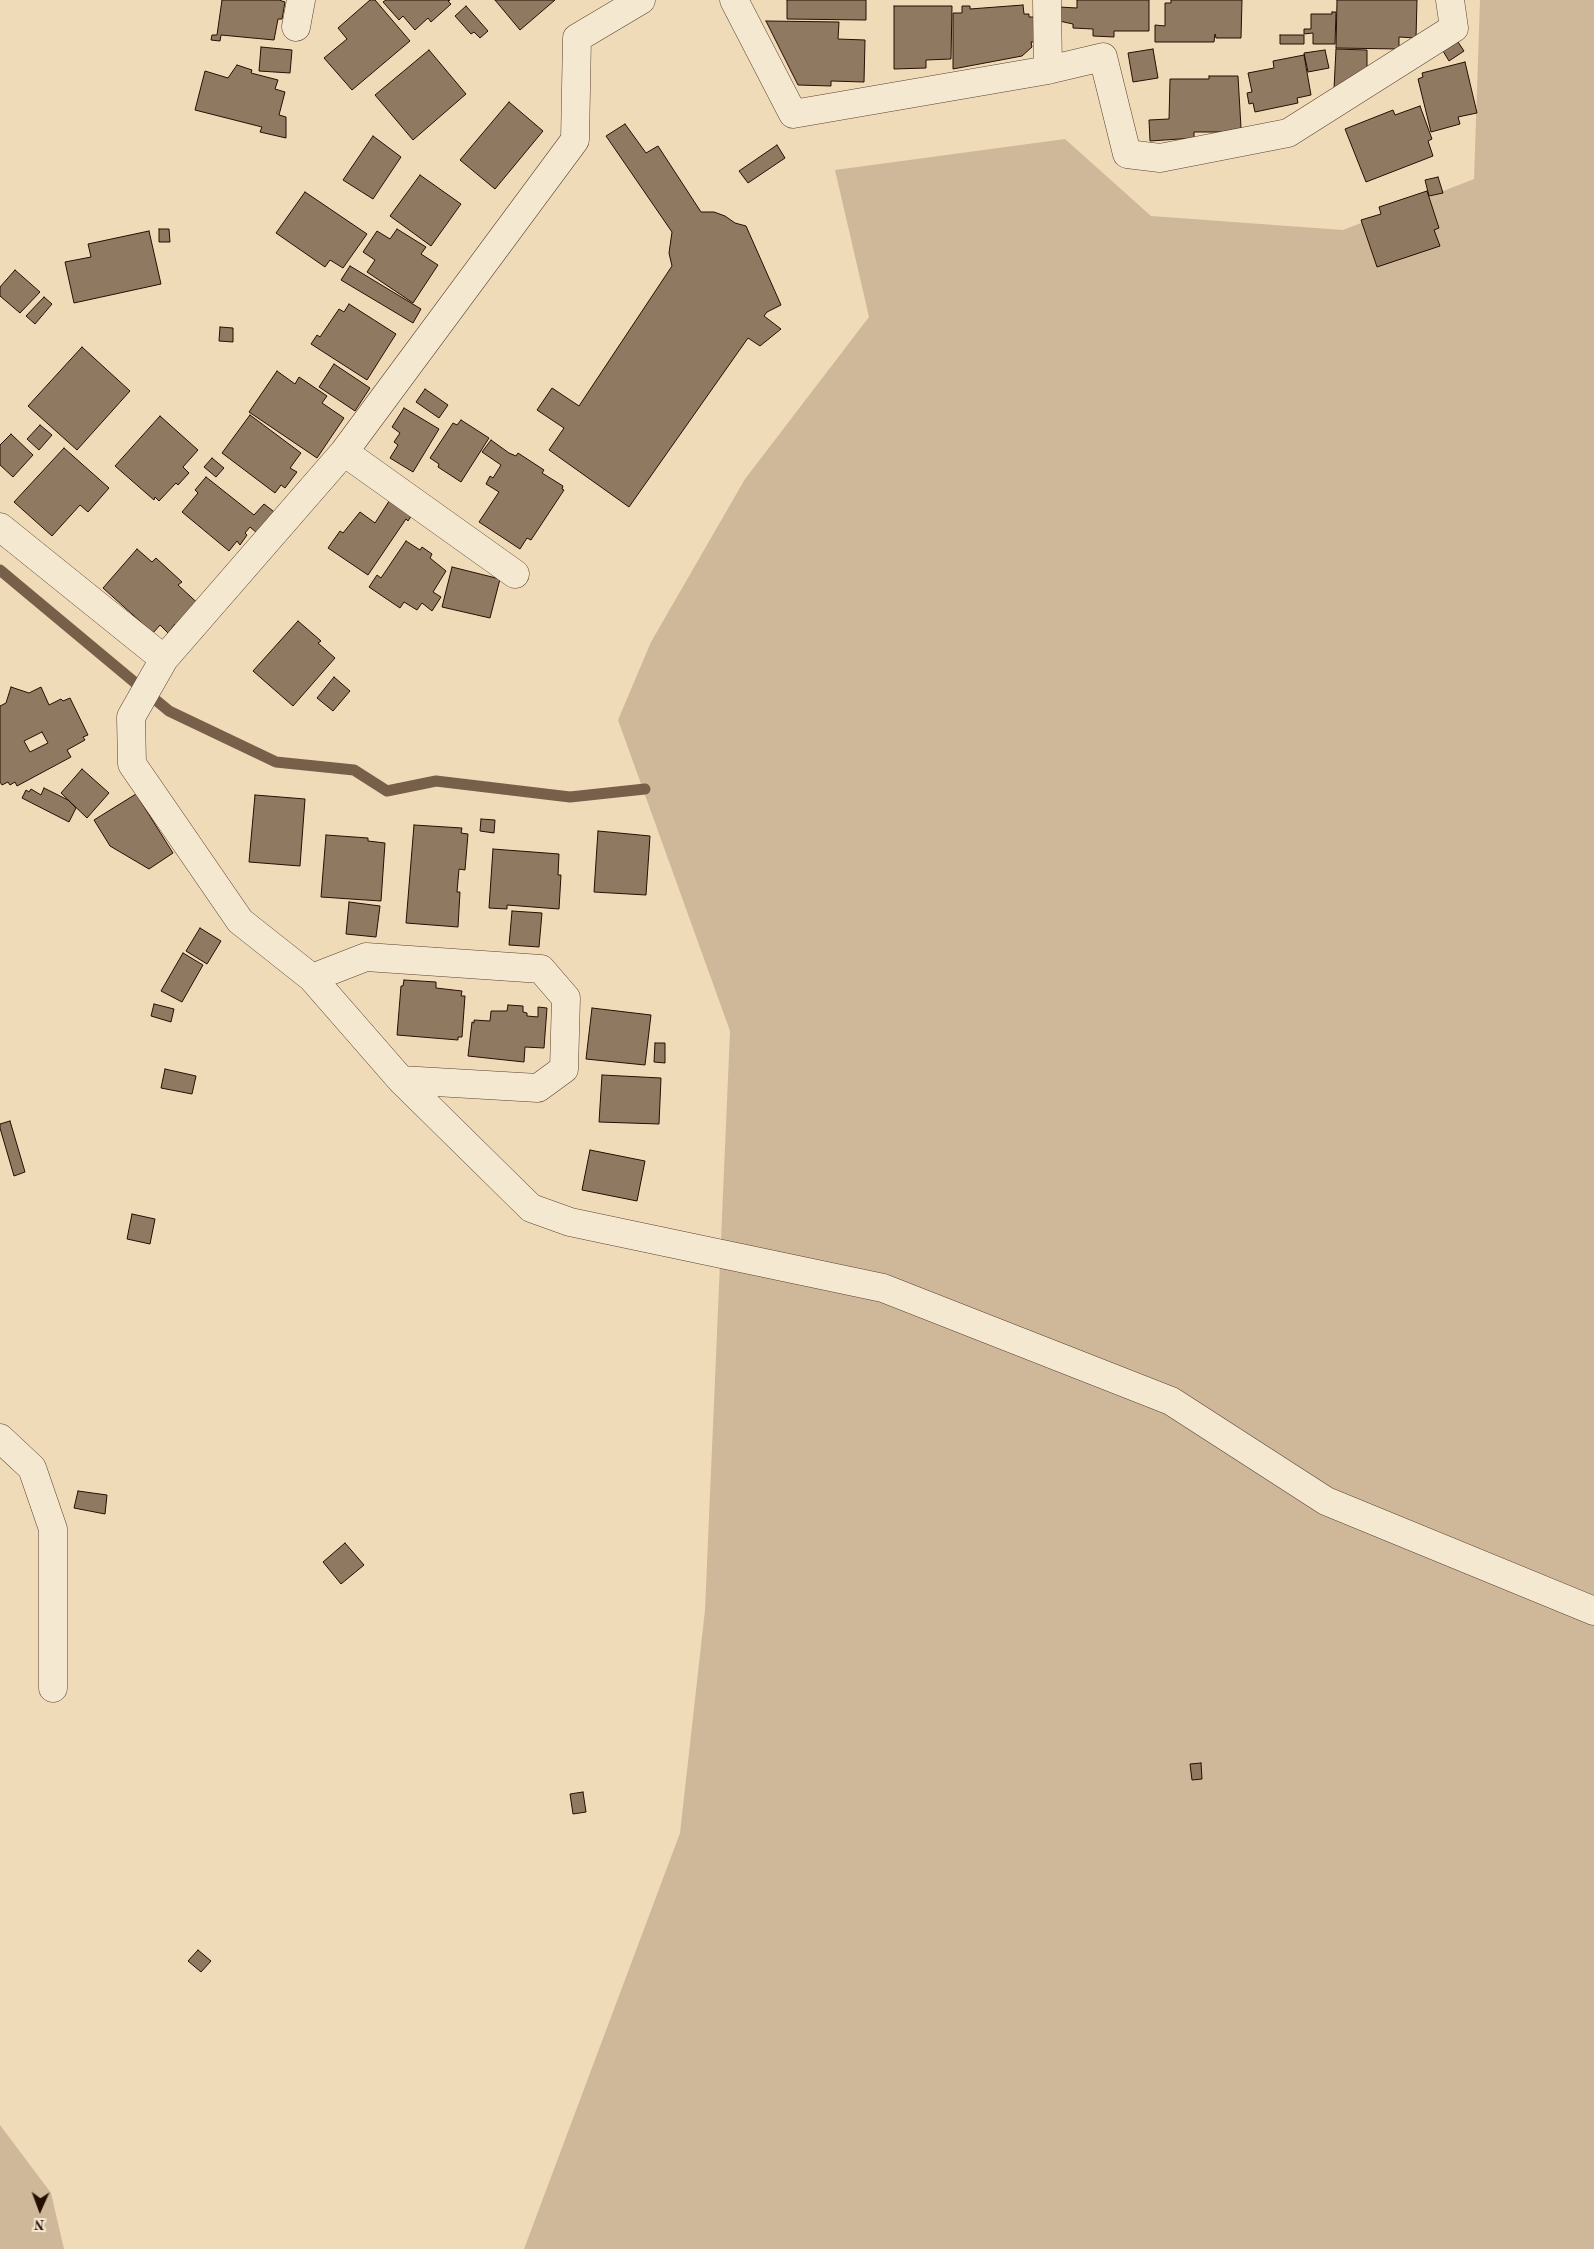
<!DOCTYPE html>
<html>
<head>
<meta charset="utf-8">
<style>
  body { margin:0 }
  #map { position:relative; width:1594px; height:2249px; overflow:hidden; background:#f0dbb8; font-family:"Old Standard TT",serif }
  canvas { display:block }
  .north { position:absolute; left:15px; top:2184px; width:50px; height:50px; -webkit-text-stroke:4px #f5e8d1; paint-order:stroke; rotate:182deg; font-size:14px; font-weight:700; line-height:20px; text-align:center; color:#270e03 }
  .north::after { content:''; display:block; margin:auto; width:18px; height:22px; background:#270e03; clip-path:polygon(50% 0,100% 100%,50% 72%,0 100%) }
</style>
</head>
<body>
<div id="map">
<canvas width="1594" height="2249"></canvas>
<div class="north">N</div>
</div>
<script>
const context = document.querySelector('canvas').getContext('2d');
context.lineJoin = 'round';
function fillPath(path, color) { context.fillStyle = color; context.fill(path, 'evenodd'); }
const toPath = rows => new Path2D(rows.map(r => 'M' + r).join(''));
function trace(path, color, width, dash) { context.strokeStyle = color; context.lineWidth = width; context.lineCap = dash ? 'butt' : 'round'; context.setLineDash(dash || []); context.stroke(path); }
fillPath(toPath([
  [1480,0,1594,0,1594,2249,524,2249,680,1833,705,1610,730,1031,618,720,651,642,745,479,869,317,835,170,1065,139,1151,216,1343,230,1474,179],
  [0,2125,51,2193,64,2249,0,2249]
]), '#ceb899');
trace(toPath([
  [0,570,169,711,276,762,354,770,387,791,436,781,570,797,645,789]
]), '#775f4a', 11);
const building = toPath([
  [222,0,279,0,285,2,282,19,278,19,274,40,221,35,220,41,211,40,212,35,217,35,222,0],
  [370,0,375,0,410,41,352,90,324,58,347,39,338,28,370,0],
  [386,0,450,0,448,1,451,4,431,22,428,18,415,30,403,16,399,20,383,2,386,0],
  [495,0,555,0,520,30,495,0],
  [787,0,866,0,866,20,787,19,787,0],
  [1077,0,1149,0,1149,31,1114,31,1114,37,1093,36,1093,29,1073,28,1073,24,1059,21,1059,7,1077,8,1077,0],
  [1171,0,1242,0,1241,38,1216,38,1215,34,1214,42,1155,42,1155,25,1165,26,1165,3,1171,3,1171,0],
  [1337,0,1417,0,1416,38,1399,37,1399,49,1336,48,1337,0],
  [1023,5,1024,14,1029,14,1029,17,1035,17,1037,42,1031,42,1032,47,1022,56,953,69,953,13,962,13,962,6,970,6,970,9,1023,5],
  [466,6,488,31,480,38,474,32,471,34,455,16,466,6],
  [894,6,952,6,951,59,926,60,926,68,894,69,894,6],
  [1332,12,1336,12,1335,44,1313,44,1313,33,1304,34,1304,29,1311,29,1311,14,1332,14,1332,12],
  [766,21,839,22,838,39,865,40,864,82,831,81,831,86,798,85,766,21],
  [1280,35,1304,35,1304,44,1280,44,1280,35],
  [1458,42,1464,51,1449,61,1443,51,1458,42],
  [261,47,292,50,290,73,259,71,261,47],
  [1153,49,1158,78,1133,82,1128,53,1153,49],
  [1336,49,1367,50,1367,72,1334,89,1336,49],
  [429,50,466,94,413,140,375,95,429,50],
  [1325,50,1329,68,1308,72,1304,53,1325,50],
  [1304,55,1311,95,1297,98,1298,103,1255,112,1253,103,1249,104,1247,93,1252,92,1248,73,1274,68,1273,61,1304,55],
  [1465,62,1477,113,1458,117,1460,124,1431,132,1418,79,1423,77,1422,73,1465,62],
  [237,65,252,70,251,73,278,80,275,89,285,92,279,115,286,117,286,138,260,132,262,127,195,110,205,71,228,78,237,65],
  [1209,76,1238,76,1241,128,1222,132,1194,132,1194,138,1150,141,1149,120,1169,119,1170,79,1209,79,1209,76],
  [509,102,543,131,495,189,460,160,509,102],
  [1420,106,1432,139,1428,141,1433,156,1366,182,1345,129,1393,110,1395,115,1420,106],
  [625,124,646,153,658,146,701,212,714,212,725,216,735,223,746,226,781,305,767,312,764,316,781,329,760,346,748,338,629,507,549,450,564,428,537,410,552,388,579,406,672,266,669,253,672,232,606,136,625,124],
  [373,136,401,157,373,199,343,180,373,136],
  [777,145,785,158,748,183,739,171,777,145],
  [420,175,461,204,431,246,390,216,420,175],
  [1438,177,1443,193,1429,196,1425,180,1438,177],
  [1427,191,1439,228,1434,230,1440,246,1377,267,1361,220,1381,214,1379,207,1427,191],
  [305,192,367,234,343,268,330,260,325,267,276,233,305,192],
  [159,229,169,229,170,242,159,242,159,229],
  [397,229,426,247,421,254,438,265,413,303,367,272,375,260,363,252,377,231,390,239,397,229],
  [149,231,161,284,74,303,65,262,91,257,88,244,149,231],
  [350,266,421,309,413,323,341,280,350,266],
  [15,270,40,292,20,313,0,296,0,287,15,270],
  [44,297,52,304,35,324,26,316,44,297],
  [349,304,396,334,367,380,311,344,317,335,320,337,339,309,344,312,349,304],
  [220,327,233,328,233,342,219,341,220,327],
  [82,347,130,391,77,450,28,406,82,347],
  [334,364,370,388,355,411,319,387,334,364],
  [277,371,295,384,299,377,327,396,322,403,344,418,317,458,249,412,277,371],
  [425,389,448,405,439,418,416,402,425,389],
  [404,408,439,429,413,472,390,458,398,445,394,442,400,433,392,427,404,408],
  [250,415,301,453,290,468,297,472,285,488,281,485,275,493,222,453,250,415],
  [160,416,198,450,183,467,189,473,178,485,176,483,159,501,155,497,154,500,115,466,160,416],
  [461,420,489,438,461,482,438,467,439,464,430,458,453,423,457,425,461,420],
  [40,425,52,435,39,450,27,439,40,425],
  [11,434,33,455,13,477,0,465,0,445,11,434],
  [491,440,509,453,516,456,518,453,544,470,542,473,563,486,562,489,564,490,531,540,527,538,520,549,479,522,499,492,486,484,490,476,493,478,501,465,482,452,491,440],
  [64,448,109,488,88,512,80,505,52,536,14,502,64,448],
  [212,458,224,468,216,477,204,467,212,458],
  [206,477,254,515,264,504,282,518,264,539,250,527,245,533,247,535,240,545,237,541,229,551,182,512,198,493,195,490,206,477],
  [393,495,415,510,408,521,406,519,368,575,328,548,340,531,343,533,360,512,375,523,393,495],
  [406,541,420,550,422,547,432,554,430,558,446,571,433,592,441,597,432,611,422,603,417,610,404,602,400,608,369,587,377,575,381,578,406,541],
  [137,549,152,562,156,558,182,582,178,585,203,608,181,631,175,624,168,633,160,625,153,633,103,588,137,549],
  [452,567,500,579,490,618,442,607,452,567],
  [298,621,321,641,318,643,335,658,293,706,253,671,298,621],
  [334,677,350,691,333,711,317,698,334,677],
  [11,687,29,693,41,687,49,705,61,699,63,701,70,698,88,735,83,737,85,740,67,750,71,757,17,786,15,782,10,785,8,782,2,785,0,782,0,706,6,703,11,687],
  [42,732,48,743,30,752,24,741,42,732],
  [82,769,109,793,87,818,61,793,82,769],
  [44,788,68,800,76,808,69,822,22,798,26,790,29,792,31,789,41,795,44,788],
  [136,794,173,853,149,869,110,846,94,820,136,794],
  [255,795,305,799,300,866,249,862,255,795],
  [481,819,495,820,494,833,480,831,481,819],
  [414,825,462,828,461,833,468,834,465,870,459,869,457,892,460,892,458,927,406,923,414,825],
  [598,831,650,836,646,895,594,892,598,831],
  [326,835,368,838,368,841,385,843,381,901,321,897,326,835],
  [493,849,559,854,558,875,561,875,559,909,507,905,507,909,489,908,493,849],
  [349,902,380,906,376,937,346,934,349,902],
  [512,911,542,913,539,947,509,945,512,911],
  [200,928,221,941,207,964,186,951,200,928],
  [183,953,203,965,182,1002,161,991,183,953],
  [404,980,436,982,436,988,462,991,461,996,465,996,462,1037,458,1037,458,1040,397,1035,401,986,403,986,404,980],
  [154,1004,174,1009,171,1022,151,1016,154,1004],
  [508,1005,523,1006,523,1012,527,1013,527,1016,538,1017,538,1007,547,1008,544,1048,525,1047,524,1062,468,1056,472,1022,474,1023,474,1020,490,1021,491,1011,507,1011,508,1005],
  [592,1008,651,1015,645,1065,586,1059,592,1008],
  [655,1043,665,1043,665,1063,654,1062,655,1043],
  [165,1069,196,1076,192,1094,161,1088,165,1069],
  [602,1075,661,1078,659,1124,599,1122,602,1075],
  [10,1121,25,1172,14,1176,0,1128,0,1124,10,1121],
  [590,1150,645,1161,637,1201,582,1190,590,1150],
  [132,1214,155,1219,150,1244,127,1239,132,1214],
  [78,1491,107,1495,105,1514,74,1508,78,1491],
  [345,1543,364,1565,341,1584,323,1562,345,1543],
  [1201,1763,1202,1779,1192,1780,1190,1764,1201,1763],
  [583,1792,586,1812,573,1814,570,1794,583,1792],
  [198,1950,211,1961,201,1972,188,1961,198,1950]
]);
fillPath(building, '#907961');
trace(building, '#270e03', 1);
const street = toPath([
  [641,0,577,38,575,140,344,452,164,659,131,717,132,764,240,921,312,978,401,1080,531,1208,570,1222,883,1288,1171,1401,1326,1501,1594,1611],
  [734,0,793,114,1048,70,1103,57,1127,154,1160,158,1288,133,1454,28,1450,0],
  [1047,0,1048,70],
  [296,27,301,0],
  [344,452,515,574],
  [0,527,164,659],
  [312,978,366,957,541,969,566,998,564,1069,538,1088,401,1080],
  [0,1438,32,1468,53,1529,53,1688]
]);
trace(street, '#594130', 29);
trace(street, '#f5e8d1', 28);
</script>
</body>
</html>
